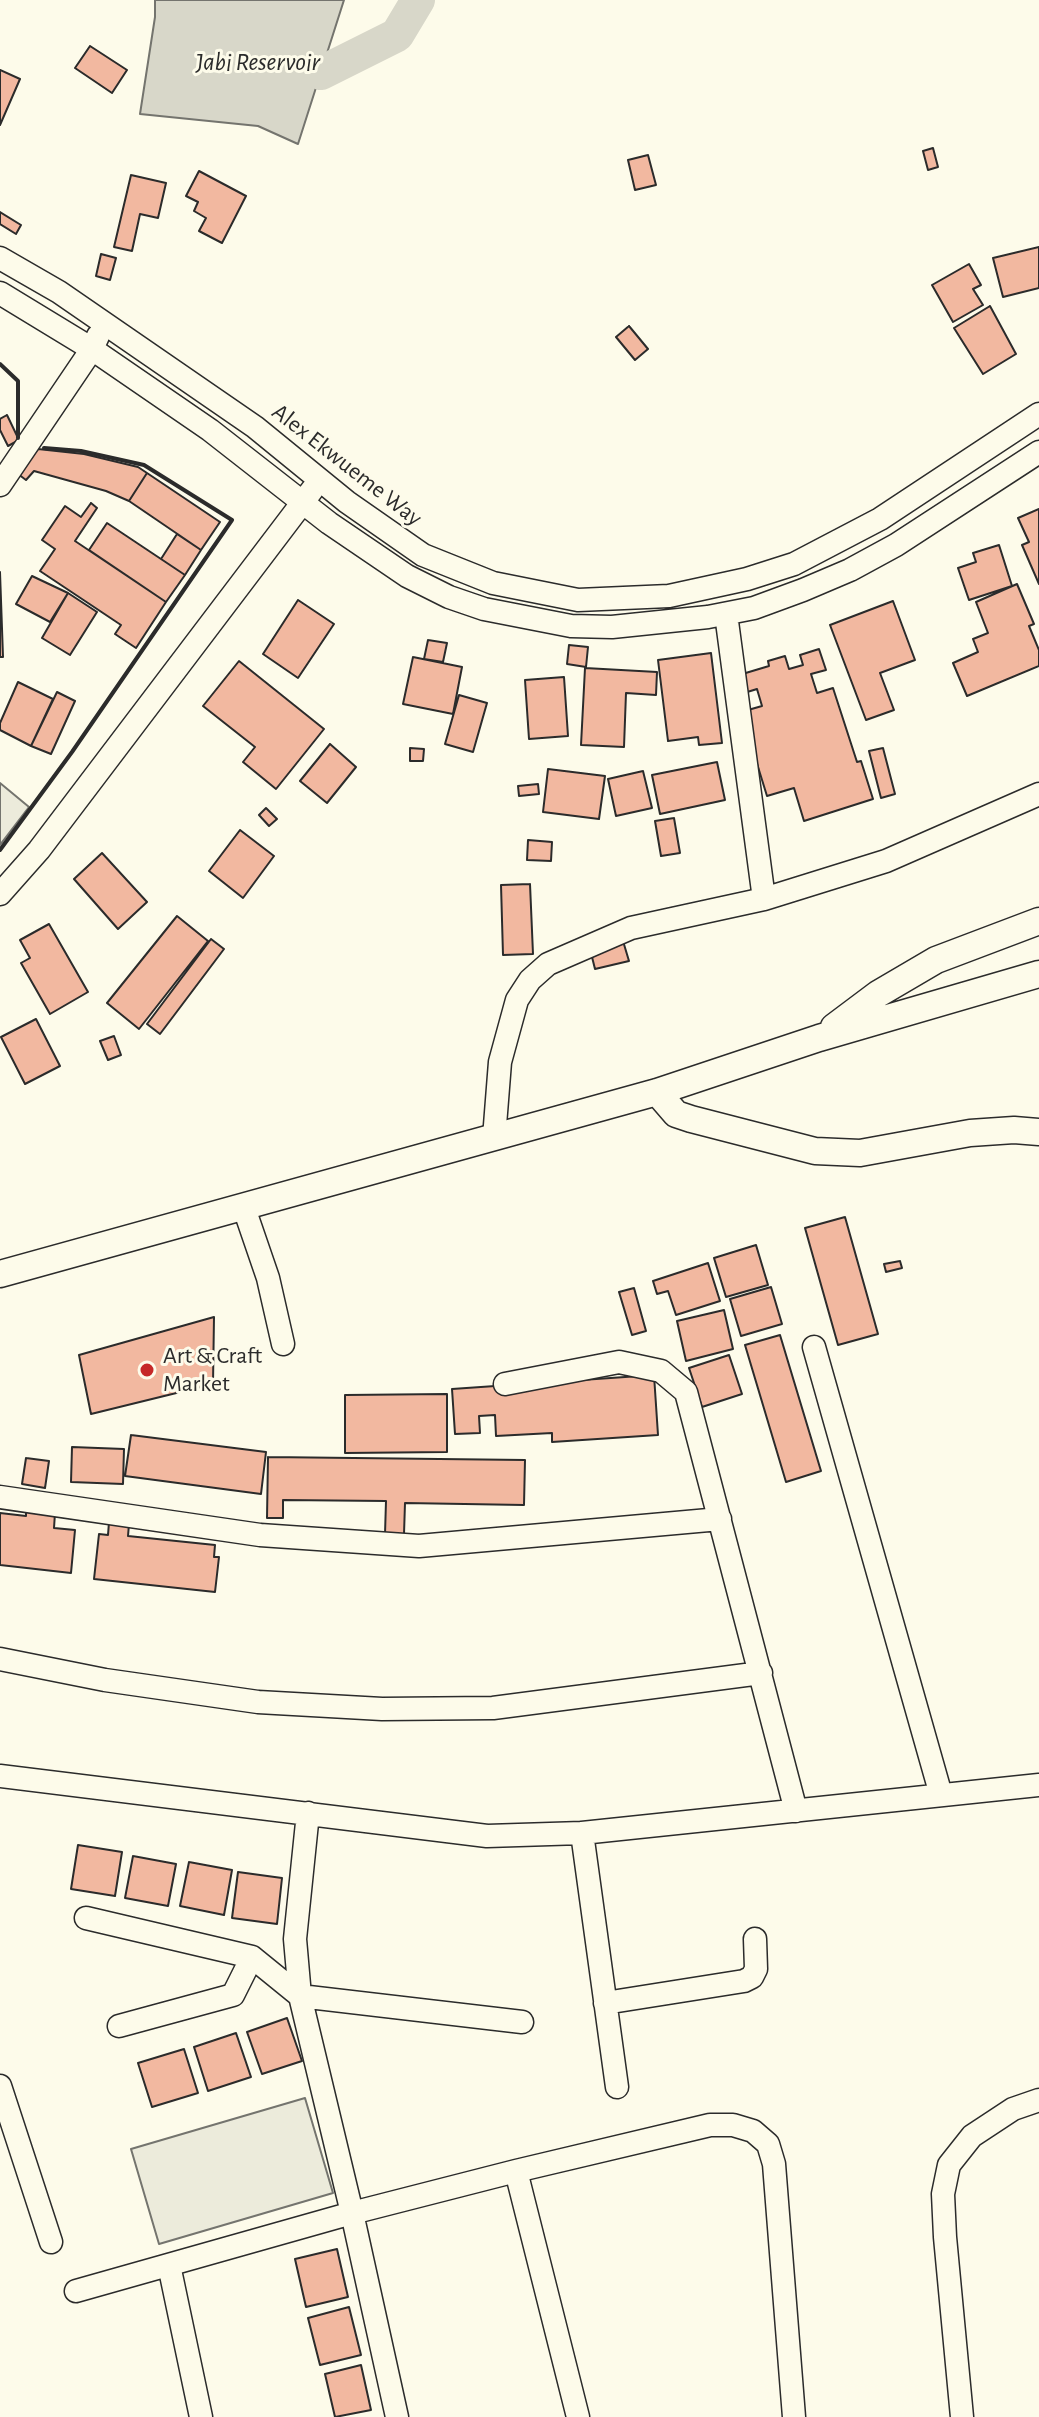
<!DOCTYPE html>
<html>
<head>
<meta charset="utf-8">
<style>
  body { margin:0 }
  canvas { display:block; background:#fdfbea }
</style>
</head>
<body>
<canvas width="1039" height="2417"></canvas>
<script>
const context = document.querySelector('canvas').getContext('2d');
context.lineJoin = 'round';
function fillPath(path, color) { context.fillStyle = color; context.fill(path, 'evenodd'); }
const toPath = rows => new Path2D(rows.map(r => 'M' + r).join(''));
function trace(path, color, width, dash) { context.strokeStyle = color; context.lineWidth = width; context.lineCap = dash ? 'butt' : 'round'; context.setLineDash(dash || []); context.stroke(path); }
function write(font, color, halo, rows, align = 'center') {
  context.font = font + ' "Alegreya Sans",sans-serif'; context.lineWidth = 6; context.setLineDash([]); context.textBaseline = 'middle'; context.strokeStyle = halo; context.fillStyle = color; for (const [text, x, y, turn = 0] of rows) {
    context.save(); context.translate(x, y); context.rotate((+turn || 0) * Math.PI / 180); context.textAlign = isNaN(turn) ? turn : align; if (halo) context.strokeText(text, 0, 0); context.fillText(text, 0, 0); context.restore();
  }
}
const green = toPath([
  [0,783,29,807,0,845,0,783],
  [305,2098,333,2193,159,2244,131,2149,305,2098]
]);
fillPath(green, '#ecebdb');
trace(green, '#74746e', 2);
const water = toPath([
  [155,0,344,0,298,144,258,126,140,114,155,17,155,0]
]);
fillPath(water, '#d8d7c9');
trace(water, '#74746e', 2);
trace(toPath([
  [321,73,397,35,418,0]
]), '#d8d7c9', 34);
const building = toPath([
  [90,46,127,70,112,93,75,68,90,46],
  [0,70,20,79,0,125,0,70],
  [933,148,938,167,928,170,923,151,933,148],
  [648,155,656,185,635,190,628,160,648,155],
  [199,171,246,196,222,243,199,231,206,218,194,211,198,202,186,196,199,171],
  [131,175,166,183,158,218,140,214,132,251,114,247,131,175],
  [0,212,21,225,16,234,0,224,0,212],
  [1039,247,1039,288,1003,297,993,258,1039,247],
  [101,254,116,258,110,280,96,276,101,254],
  [969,264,981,285,973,289,983,305,953,322,932,285,969,264],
  [990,306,1016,354,983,374,954,328,990,306],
  [629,326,648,349,635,360,616,337,629,326],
  [7,415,19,440,8,446,0,430,0,419,7,415],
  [38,449,84,454,138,467,147,473,129,501,106,491,34,471,26,480,18,474,38,449],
  [147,473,220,522,201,550,129,501,147,473],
  [91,503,97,508,75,541,166,602,136,648,115,634,121,625,40,571,55,549,42,540,65,506,81,517,91,503],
  [1039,509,1039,584,1022,545,1029,542,1018,518,1039,509],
  [107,523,185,575,166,602,89,550,107,523],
  [177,534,201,550,185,575,161,559,177,534],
  [999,545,1012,586,969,600,958,568,976,562,973,553,999,545],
  [0,572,3,657,0,657,0,572],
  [32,576,68,593,50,622,16,604,32,576],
  [1017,584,1034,624,1029,626,1039,650,1039,666,967,696,953,663,978,652,973,639,988,633,976,602,1017,584],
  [68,593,97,612,70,655,42,638,68,593],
  [298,600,334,624,298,678,263,654,298,600],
  [893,601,915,660,880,673,894,710,866,720,830,625,893,601],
  [428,640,447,643,443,662,424,659,428,640],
  [569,645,588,647,586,667,567,664,569,645],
  [819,649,826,670,811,674,817,693,833,688,857,762,861,761,873,799,804,821,794,788,767,796,741,712,762,706,757,689,744,693,739,675,769,666,768,661,785,656,789,669,803,665,800,655,819,649],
  [711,653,722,743,699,745,698,737,668,741,658,660,711,653],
  [413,657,462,667,453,714,403,704,413,657],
  [239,661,324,729,276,789,243,762,255,747,203,706,239,661],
  [585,668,657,672,656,695,626,693,624,747,581,745,585,668],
  [564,677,568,736,529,739,525,680,564,677],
  [18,682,53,699,31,746,0,730,0,723,18,682],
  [57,692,75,701,51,754,31,746,57,692],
  [459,695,487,703,473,752,445,744,459,695],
  [330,744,356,767,327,803,300,781,330,744],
  [410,748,424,749,423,761,410,761,410,748],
  [883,748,895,794,881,798,869,751,883,748],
  [717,762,725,800,660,814,652,775,717,762],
  [548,769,605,776,599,819,543,812,548,769],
  [643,771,652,808,616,816,608,779,643,771],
  [538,784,539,794,519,796,518,786,538,784],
  [266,808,277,819,269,826,259,815,266,808],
  [674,818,680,853,661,856,655,821,674,818],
  [240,830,274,856,243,898,209,871,240,830],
  [528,840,552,842,551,861,527,860,528,840],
  [102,853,147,902,118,929,74,879,102,853],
  [530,884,533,954,503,955,501,885,530,884],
  [177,916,208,941,139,1029,107,1003,177,916],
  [49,924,88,992,50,1014,21,963,30,958,20,940,49,924],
  [211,939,224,949,160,1034,147,1024,211,939],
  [623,941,629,961,595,969,590,949,623,941],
  [36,1019,60,1066,25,1084,1,1037,36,1019],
  [114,1036,121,1055,108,1060,100,1041,114,1036],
  [845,1217,878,1334,838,1345,805,1228,845,1217],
  [756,1245,768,1285,726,1297,714,1258,756,1245],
  [900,1261,902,1268,886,1272,884,1264,900,1261],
  [708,1263,720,1301,676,1315,668,1291,657,1294,653,1281,708,1263],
  [771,1287,782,1324,741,1336,730,1299,771,1287],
  [634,1288,646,1331,632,1335,619,1292,634,1288],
  [724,1310,733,1349,686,1361,677,1321,724,1310],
  [214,1317,213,1384,91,1414,79,1355,214,1317],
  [780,1335,821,1471,786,1482,745,1345,780,1335],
  [729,1355,742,1394,702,1407,689,1368,729,1355],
  [654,1375,658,1435,552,1442,552,1433,496,1436,495,1415,479,1416,480,1433,455,1434,452,1389,654,1375],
  [447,1394,447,1452,345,1453,345,1395,447,1394],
  [131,1435,266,1452,261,1494,125,1476,131,1435],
  [72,1447,124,1449,123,1484,71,1482,72,1447],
  [268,1457,525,1460,524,1505,405,1503,404,1534,385,1534,386,1501,283,1500,283,1518,267,1518,268,1457],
  [26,1458,49,1461,45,1488,22,1484,26,1458],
  [26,1510,55,1513,54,1528,75,1530,71,1573,0,1565,0,1513,26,1516,26,1510],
  [109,1522,129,1524,128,1536,215,1545,214,1557,219,1557,215,1592,94,1579,99,1534,108,1535,109,1522],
  [78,1845,122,1852,115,1896,71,1889,78,1845],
  [133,1856,176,1864,168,1906,125,1898,133,1856],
  [189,1862,232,1870,224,1915,180,1906,189,1862],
  [238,1872,282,1878,277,1924,232,1918,238,1872],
  [287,2018,302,2061,262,2074,247,2032,287,2018],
  [236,2033,251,2077,208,2091,194,2047,236,2033],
  [184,2049,198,2093,152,2107,138,2063,184,2049],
  [337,2249,348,2297,306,2307,295,2259,337,2249],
  [349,2307,361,2355,320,2365,308,2318,349,2307],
  [361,2365,371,2410,335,2417,325,2374,361,2365]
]);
fillPath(building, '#f2b8a0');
trace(building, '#2b2b2b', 2);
const minor = toPath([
  [0,258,59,292,255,427,347,502,423,555,493,583,578,600,669,596,747,579,794,564,880,519,1039,414],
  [0,293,92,349,210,430,329,523,407,576,449,597,484,609,571,626,612,627,708,617,754,608,803,590,850,570,896,545,1039,452],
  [0,485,92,349,98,336],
  [0,894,39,850,312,490],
  [764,899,886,861,1039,794],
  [494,1138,500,1062,517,1000,530,980,548,964,631,928,764,899,726,614],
  [244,1208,268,1278,283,1344],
  [814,1347,941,1795],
  [505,1384,619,1362,661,1371,686,1392,796,1811],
  [0,1497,260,1535,419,1546,720,1519],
  [0,1659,105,1680,258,1702,382,1709,493,1708,761,1673],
  [0,1776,487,1836,582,1833,1039,1785],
  [308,1813,295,1939,300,1996,522,2022],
  [582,1833,617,2087],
  [86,1918,252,1957,300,1996,352,2213,397,2417],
  [605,2003,744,1981,752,1977,756,1969,755,1939],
  [119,2026,233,1995,252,1957],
  [0,2086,51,2242],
  [516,2171,578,2417],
  [169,2265,201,2417],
  [76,2291,352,2213,516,2171,710,2125,733,2125,753,2131,768,2144,774,2164,794,2417],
  [962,2417,945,2237,943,2194,949,2165,972,2136,1013,2109,1039,2100]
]);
const major = toPath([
  [834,1027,878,994,936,960,1039,921],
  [657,1092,676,1114,691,1119,815,1151,860,1153,970,1133,1014,1130,1039,1132],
  [0,1274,657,1092,819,1038,1039,974]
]);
trace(minor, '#2b2b2b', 25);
trace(major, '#2b2b2b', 29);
trace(minor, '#fdfbea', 22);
trace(major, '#fdfbea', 26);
trace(toPath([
  [0,364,18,381,18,438],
  [0,850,72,752,232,520,144,465,81,451,44,448]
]), '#2b2b2b', 4);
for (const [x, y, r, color] of [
  [147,1370,8,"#c62828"]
]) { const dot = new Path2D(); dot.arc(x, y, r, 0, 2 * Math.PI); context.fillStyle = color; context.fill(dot); trace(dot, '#fdfbea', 3); }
write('24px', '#2b2b2b', '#fdfbea', [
  ["Alex Ekwueme Way",347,465,38]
]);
write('24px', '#2b2b2b', '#fdfbea', [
  ["Art & Craft",163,1356],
  ["Market",163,1384]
], 'left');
write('italic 26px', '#2b2b2b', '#fdfbea', [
  ["Jabi Reservoir",258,62]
]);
</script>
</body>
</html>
